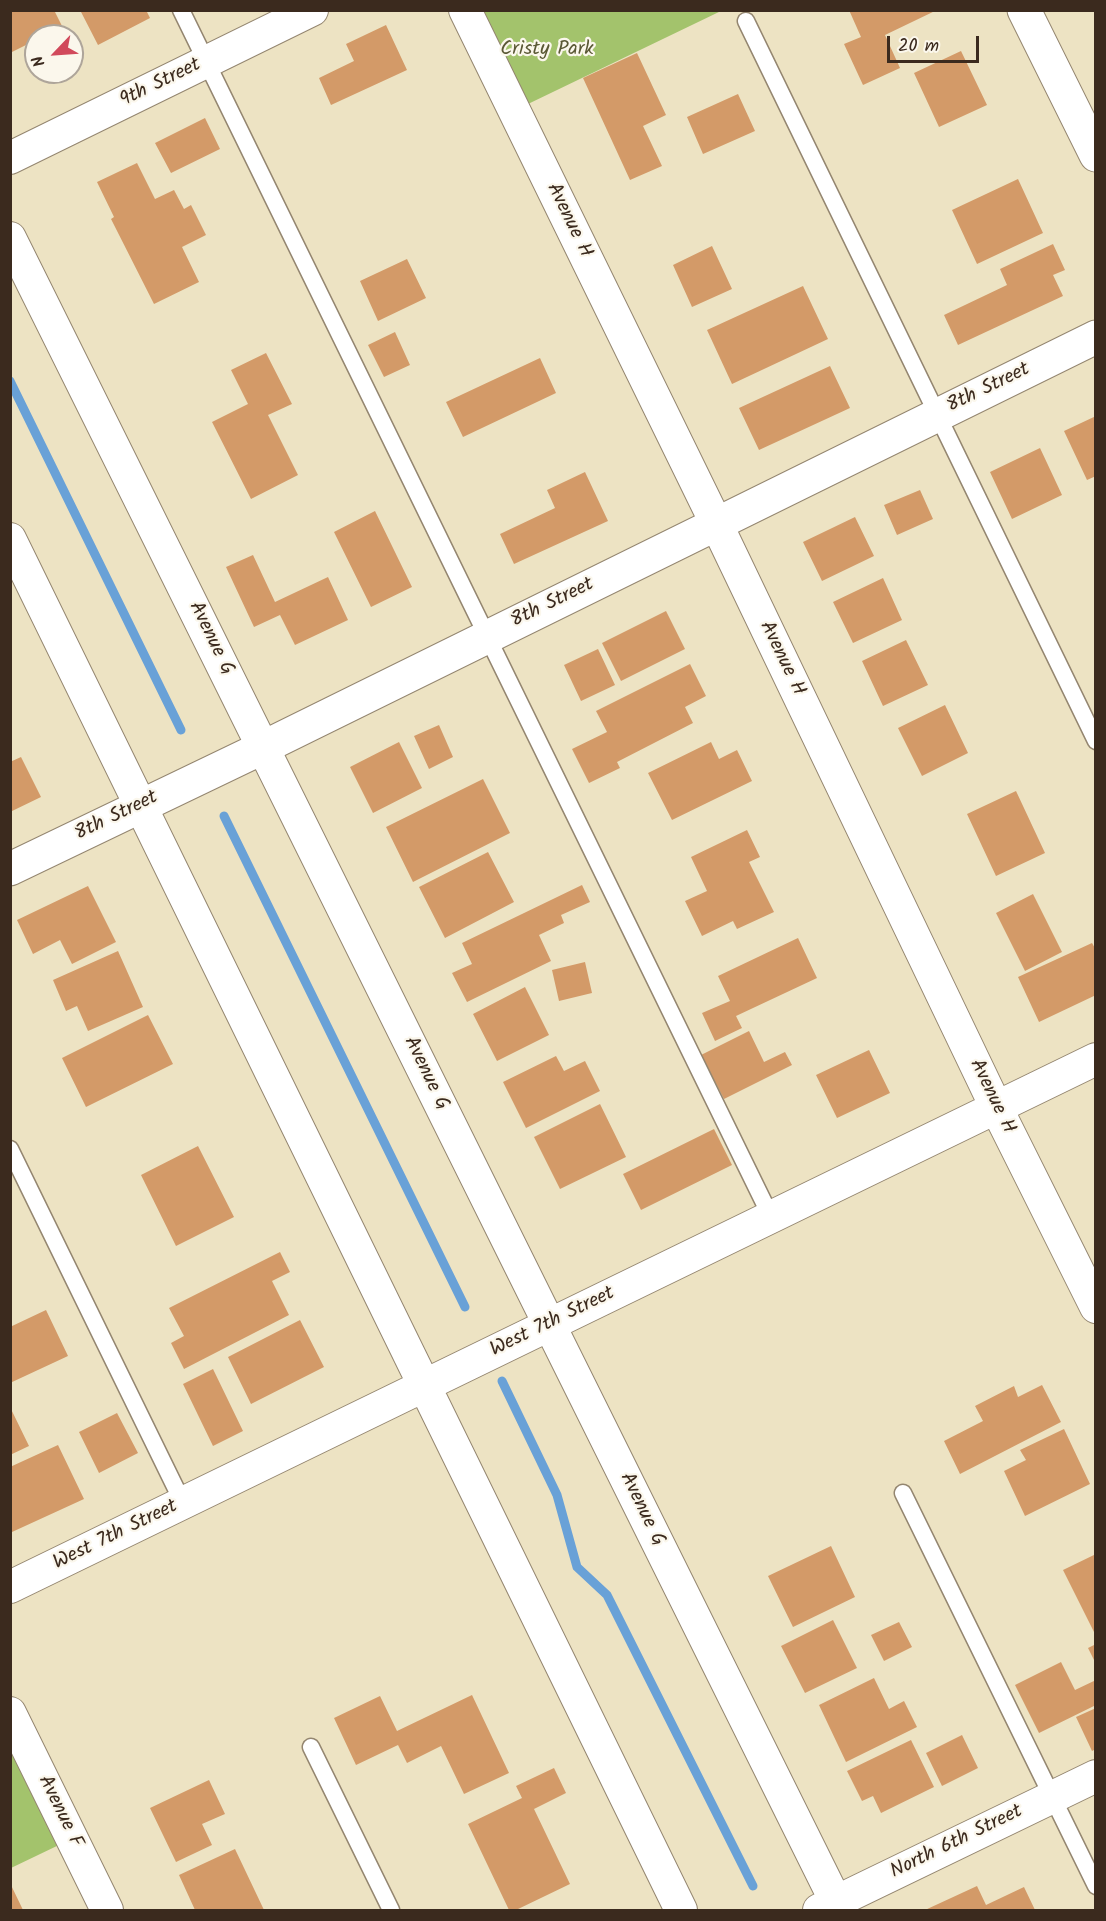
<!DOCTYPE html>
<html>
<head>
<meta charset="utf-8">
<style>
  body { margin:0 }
  #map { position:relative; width:1106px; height:1921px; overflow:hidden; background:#ede3c3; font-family:Kalam,sans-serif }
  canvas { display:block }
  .frame { position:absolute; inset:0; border:12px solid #3b2a1e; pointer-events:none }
  .north { position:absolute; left:24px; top:24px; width:60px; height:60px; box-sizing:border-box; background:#fbf7ec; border:2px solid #aea59a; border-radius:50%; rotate:245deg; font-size:16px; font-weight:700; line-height:24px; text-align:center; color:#3b2a1e }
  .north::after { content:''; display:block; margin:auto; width:21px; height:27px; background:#d1495b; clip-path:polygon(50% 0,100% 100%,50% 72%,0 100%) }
  .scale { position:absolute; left:887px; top:36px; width:92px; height:27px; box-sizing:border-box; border:3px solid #3b2a1e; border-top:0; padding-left:8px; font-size:18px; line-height:21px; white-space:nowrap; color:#3b2a1e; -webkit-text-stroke:4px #fbf7ec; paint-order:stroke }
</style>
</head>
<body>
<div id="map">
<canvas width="1106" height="1921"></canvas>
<div class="frame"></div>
<div class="north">N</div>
<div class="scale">20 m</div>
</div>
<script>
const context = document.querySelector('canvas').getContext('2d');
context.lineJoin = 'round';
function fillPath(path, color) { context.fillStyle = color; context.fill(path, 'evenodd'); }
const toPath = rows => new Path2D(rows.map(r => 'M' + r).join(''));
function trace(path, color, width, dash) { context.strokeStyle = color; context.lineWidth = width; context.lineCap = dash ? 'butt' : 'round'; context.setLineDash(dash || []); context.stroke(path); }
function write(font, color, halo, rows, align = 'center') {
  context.font = font + ' Kalam,sans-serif'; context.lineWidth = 4.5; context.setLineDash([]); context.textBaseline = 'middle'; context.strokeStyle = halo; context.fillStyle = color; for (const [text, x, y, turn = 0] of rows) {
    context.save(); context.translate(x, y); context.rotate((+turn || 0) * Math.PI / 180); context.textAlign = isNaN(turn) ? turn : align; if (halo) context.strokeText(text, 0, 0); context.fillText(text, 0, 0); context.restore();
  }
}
fillPath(toPath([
  [483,11,721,11,528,104],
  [10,1741,61,1844,11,1868,10,1868]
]), '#a3c36c');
trace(toPath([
  [10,381,181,730],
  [224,816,465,1307],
  [502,1381,557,1495,577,1567,607,1595,753,1886]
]), '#69a1d7', 9);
fillPath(toPath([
  [10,10,54,10,67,36,36,36,36,65,26,45,10,53],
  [80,10,146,10,150,18,98,45],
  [849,10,937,10,885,35,900,68,863,85,844,44,861,37],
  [386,25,407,70,331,105,319,78,354,61,346,44],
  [961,51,987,105,939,127,914,73],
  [637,53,666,115,643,126,662,166,630,180,583,78],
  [738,94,755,131,703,154,687,117],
  [205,118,220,149,171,173,155,143],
  [137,163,155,199,174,190,184,209,191,205,206,235,182,247,199,282,154,304,111,219,114,217,97,182],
  [1018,179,1043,233,977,264,952,210],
  [1053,244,1065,270,1053,275,1063,296,958,345,944,315,1007,285,1000,269],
  [712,246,732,289,692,307,673,265],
  [407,259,426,298,378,321,360,281],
  [803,286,828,339,732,384,707,330],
  [395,332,410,365,384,377,368,345],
  [266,353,292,404,268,415,298,475,251,499,212,422,248,404,231,370],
  [540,358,556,393,463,437,446,402],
  [830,366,850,408,759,450,739,408],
  [1096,416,1096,476,1087,480,1064,431],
  [1040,448,1062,495,1012,519,990,472],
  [585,472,608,521,514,564,500,534,555,508,547,490],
  [920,490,933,519,897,535,884,505],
  [375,511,412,587,371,607,334,532],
  [855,517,874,556,822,581,803,542],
  [253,555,275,602,328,577,348,620,295,645,280,615,254,627,226,567],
  [883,578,902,620,853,643,833,602],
  [666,611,685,649,621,681,602,643],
  [906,640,928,685,883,706,862,661],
  [598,649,615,685,581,701,564,665],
  [690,664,706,696,685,707,693,723,617,762,620,768,589,783,572,749,607,732,596,711],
  [945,705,968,753,922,776,898,728],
  [439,725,453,757,429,769,414,736],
  [399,742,422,788,373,813,350,767],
  [711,742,719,759,737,750,752,781,672,820,648,773],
  [21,757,41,797,10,812,10,762],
  [483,779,510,833,413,882,386,827],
  [1016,791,1045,853,996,876,967,814],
  [747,830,760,857,749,862,774,912,737,929,733,921,702,936,685,901,707,891,691,857],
  [488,852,514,902,445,938,419,887],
  [582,885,590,902,561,915,564,923,539,935,551,961,467,1002,452,973,472,964,462,943],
  [88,886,116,942,72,964,60,940,33,954,17,920],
  [1033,894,1062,952,1025,971,996,913],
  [798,938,817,978,736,1016,742,1028,715,1041,702,1013,730,1001,718,976],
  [1092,943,1096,950,1096,995,1039,1022,1018,977],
  [118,951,143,1007,88,1031,77,1006,66,1011,53,980],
  [585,962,592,993,559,1001,552,970],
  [525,987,549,1035,497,1061,473,1014],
  [148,1015,173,1064,86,1107,62,1058],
  [749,1031,764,1062,785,1052,792,1065,724,1099,701,1055],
  [869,1050,890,1093,837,1118,816,1075],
  [556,1056,564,1071,585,1061,600,1091,526,1128,503,1082],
  [600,1104,626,1157,560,1189,534,1137],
  [714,1129,732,1165,641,1210,623,1174],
  [198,1146,234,1217,176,1246,141,1175],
  [280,1252,290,1272,272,1281,289,1315,184,1369,171,1343,184,1336,169,1308],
  [46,1310,68,1356,10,1383,10,1327],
  [300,1320,324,1367,251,1404,228,1357],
  [213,1369,243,1431,213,1446,183,1384],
  [1042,1385,1061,1422,960,1474,944,1441,983,1421,975,1406,1014,1386,1018,1397],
  [10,1407,29,1446,10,1455],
  [117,1413,138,1453,99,1473,79,1432],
  [1064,1429,1090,1484,1025,1516,1004,1471,1026,1460,1020,1450],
  [58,1445,84,1499,12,1532,10,1528,10,1467],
  [831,1546,855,1597,793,1627,768,1576],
  [1096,1554,1096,1636,1063,1570],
  [833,1620,857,1668,805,1693,781,1646],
  [899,1622,912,1647,884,1661,871,1635],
  [1096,1644,1096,1664,1088,1648],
  [1061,1662,1075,1690,1096,1680,1096,1705,1039,1733,1015,1685],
  [874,1678,889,1709,904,1701,917,1727,846,1762,819,1705],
  [472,1695,509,1773,464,1794,441,1746,407,1763,398,1745,356,1765,334,1718,380,1696,397,1731],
  [1096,1708,1096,1749,1092,1751,1076,1717],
  [962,1735,978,1768,942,1786,926,1753],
  [911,1740,934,1787,881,1813,873,1796,862,1801,847,1771],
  [554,1768,566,1793,534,1809,570,1884,516,1910,509,1910,468,1824,522,1798,516,1786],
  [209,1780,225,1814,202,1824,212,1845,176,1862,150,1808],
  [235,1849,264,1910,195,1910,179,1875],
  [10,1883,23,1910,10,1910],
  [977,1886,986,1905,1024,1887,1035,1910,925,1910]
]), '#d39a68');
const service = toPath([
  [181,10,771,1217],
  [746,21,1096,741],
  [10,1149,183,1503],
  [903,1493,1096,1886],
  [311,1747,391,1910]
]);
const minor = toPath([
  [465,10,716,523,996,1107,1096,1307],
  [10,158,312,10],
  [10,238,840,1910],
  [10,539,681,1910],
  [10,1587,1096,1059],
  [10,1713,107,1910],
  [819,1910,1096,1776]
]);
const tertiary = toPath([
  [1024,10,1096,155],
  [10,869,264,747,1096,337]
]);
trace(service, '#948670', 19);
trace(minor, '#948670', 34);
trace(tertiary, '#948670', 35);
trace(service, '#fff', 16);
trace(minor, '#fff', 32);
trace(tertiary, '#fff', 33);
write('20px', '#5a5835', '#fbf7ec', [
  ["Cristy Park",547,51]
]);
write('20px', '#3b2a1e', '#fbf7ec', [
  ["9th Street",161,84,-26],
  ["Avenue H",568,221,64],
  ["8th Street",989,389,-26],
  ["8th Street",553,604,-26],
  ["Avenue G",210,639,64],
  ["Avenue H",781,659,64],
  ["8th Street",117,817,-26],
  ["Avenue G",425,1074,64],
  ["Avenue H",991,1097,64],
  ["West 7th Street",553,1323,-26],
  ["Avenue G",641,1510,64],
  ["West 7th Street",116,1536,-26],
  ["Avenue F",59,1812,64],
  ["North 6th Street",957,1843,-26]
]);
</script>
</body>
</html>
